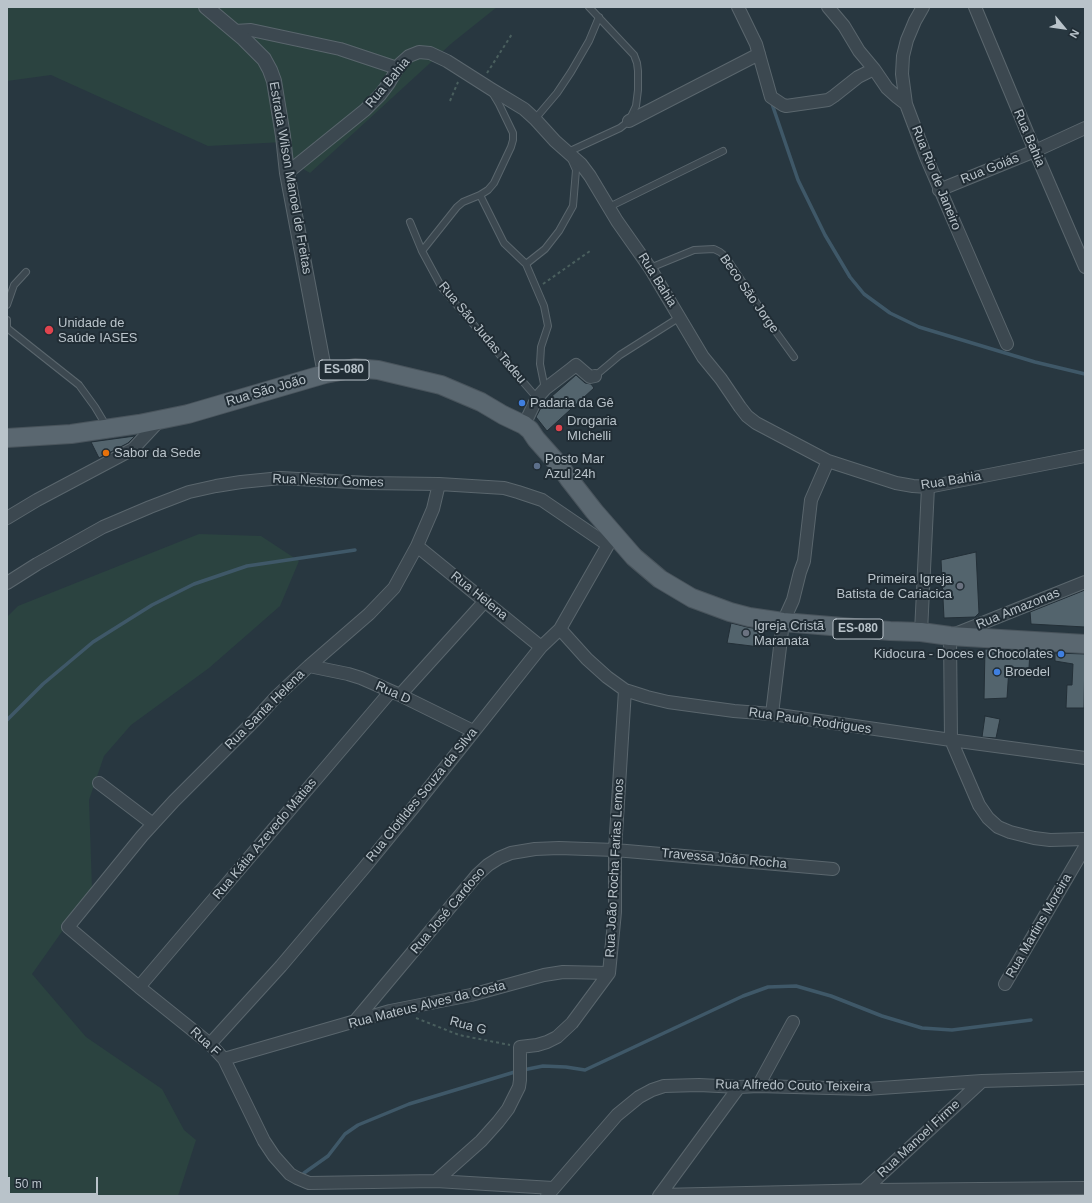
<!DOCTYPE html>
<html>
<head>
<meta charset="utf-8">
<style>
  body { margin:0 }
  #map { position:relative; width:1092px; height:1203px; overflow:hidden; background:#283740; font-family:Arial,sans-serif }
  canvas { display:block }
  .frame { position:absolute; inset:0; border:8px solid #b9c3ca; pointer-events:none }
  .north { position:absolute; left:1044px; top:8px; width:40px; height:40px; -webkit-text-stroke:3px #212d35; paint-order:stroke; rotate:119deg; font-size:11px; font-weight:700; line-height:16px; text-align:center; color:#b9c3ca }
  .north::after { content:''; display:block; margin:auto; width:14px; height:18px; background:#b9c3ca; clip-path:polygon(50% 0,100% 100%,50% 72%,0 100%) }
  .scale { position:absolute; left:8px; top:1177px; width:90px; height:18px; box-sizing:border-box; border:2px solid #b9c3ca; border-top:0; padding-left:5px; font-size:12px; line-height:14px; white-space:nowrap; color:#b9c3ca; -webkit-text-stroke:3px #212d35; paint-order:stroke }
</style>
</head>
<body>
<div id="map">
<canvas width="1092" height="1203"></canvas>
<div class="frame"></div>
<div class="north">N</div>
<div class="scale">50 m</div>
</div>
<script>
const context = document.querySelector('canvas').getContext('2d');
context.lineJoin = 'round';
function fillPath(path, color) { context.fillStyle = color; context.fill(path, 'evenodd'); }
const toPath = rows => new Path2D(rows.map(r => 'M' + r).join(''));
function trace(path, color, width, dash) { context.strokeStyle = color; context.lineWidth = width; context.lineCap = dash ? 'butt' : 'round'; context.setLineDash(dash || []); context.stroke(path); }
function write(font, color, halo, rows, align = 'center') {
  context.font = font + ' Arial,sans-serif'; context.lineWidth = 4; context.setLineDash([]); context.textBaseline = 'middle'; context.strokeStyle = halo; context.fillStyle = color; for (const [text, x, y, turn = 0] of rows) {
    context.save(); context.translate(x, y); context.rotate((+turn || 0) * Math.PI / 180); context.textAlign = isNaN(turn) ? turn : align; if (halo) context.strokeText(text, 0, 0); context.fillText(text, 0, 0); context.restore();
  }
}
fillPath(toPath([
  [7,7,497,7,452,43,310,173,288,160,284,142,208,146,51,75,7,81],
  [199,534,261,536,299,561,280,606,209,668,131,725,104,756,89,800,92,889,32,974,86,1037,162,1089,184,1130,196,1140,178,1196,7,1196,7,617,18,606]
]), '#2b4340');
trace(toPath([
  [771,101,798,180,825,235,850,277,864,294,890,313,919,327,1035,362,1085,374],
  [7,720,43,684,93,642,152,605,194,584,247,566,355,550],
  [523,1070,543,1066,566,1067,585,1070,743,996,768,987,796,986,831,996,882,1016,922,1028,952,1030,1031,1020],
  [304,1173,328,1156,345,1134,358,1125,409,1104,518,1071]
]), '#3f5868', 3.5);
const building = toPath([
  [576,375,585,383,591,384,594,388,547,431,536,417,543,404,576,375],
  [135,436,128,443,99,458,91,442,135,436],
  [976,552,979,613,975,617,944,618,941,560,976,552],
  [1085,590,1085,627,1031,624,1030,612,1085,590],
  [731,623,747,627,763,630,760,647,727,643,731,623],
  [985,649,1030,651,1029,668,1009,668,1007,698,984,699,985,649],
  [1055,653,1085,654,1084,708,1066,708,1067,685,1072,685,1073,664,1055,661,1055,653],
  [985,716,1000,719,996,738,982,737,985,716]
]);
fillPath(building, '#53646d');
trace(building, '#232f37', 1);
const service = toPath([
  [535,119,557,93,571,72,589,41,599,17],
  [480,195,504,243,526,264,544,306,548,326,541,347,540,364,545,389],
  [609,207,723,151],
  [410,222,422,251,442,288,537,398],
  [422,251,457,207,463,202,480,195,488,190,494,183,511,147,513,140,513,133,499,104,493,94],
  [526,264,545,249,559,231,573,206,576,170,568,152,620,128,629,121,636,106,638,90,638,71,637,63,634,55,589,7],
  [650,268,694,250,714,249,720,252,725,256,776,332,794,357],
  [7,305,14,285,26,272],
  [7,320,7,328,79,385,95,407,107,427],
  [595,376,620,355,680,317]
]);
const minor = toPath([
  [738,7,756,44,771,97,783,105,786,106,828,100,834,96,858,77,874,69],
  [828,7,844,26,859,51,874,69,887,88,897,97,906,104],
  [923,7,915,21,907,40,903,56,902,74,906,104,926,157,1007,344],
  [975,7,1035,151,1085,267],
  [235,31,251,30,340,49,397,68],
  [629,121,759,54],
  [287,173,365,110,380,95,389,83,400,64,409,56,419,52,430,53,447,61,491,89,524,109,535,119,555,141,581,164,590,176,617,221,650,268,703,357,721,379,740,407,747,416,756,423,828,461,896,483,913,486,928,487,1085,456],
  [939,190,1035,151,1085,128],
  [524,425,537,398,545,389,571,369,576,365,590,377,595,376],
  [439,484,433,509,417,546,394,588,369,614,309,666,277,696,255,720,174,801,142,836,68,927,139,987,210,1044,224,1059,264,1141,274,1156,290,1174,297,1178,309,1183,436,1181,553,1188],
  [7,518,37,500,133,449,160,420],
  [417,546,541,647],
  [1085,582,950,636,951,740,979,805,988,818,998,827,1010,832,1034,838,1050,840,1085,839],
  [7,583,37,564,103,527,150,507,189,492,216,486,241,482,281,478,368,483,439,484,504,488,518,492,542,500,608,545],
  [560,629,587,659,607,677,625,690,647,697,668,702,734,711,772,714,951,740,1085,758],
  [921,632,928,487],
  [309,666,348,674,361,678,400,695,473,731],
  [400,695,485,601],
  [772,714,783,622,793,600,800,572,804,561,811,500,828,461],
  [99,783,153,824],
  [1005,984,1085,847],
  [139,987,391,691],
  [355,1021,477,875,488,865,499,858,511,853,535,849,559,848,615,850,833,869],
  [210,1044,281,966,364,868,413,808,541,647,560,629,608,545,613,533],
  [224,1059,390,1011,471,995,544,975,563,972,609,973],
  [758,1086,793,1022],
  [436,1181,481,1141,498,1122,508,1109,519,1087,520,1080,520,1047,537,1045,547,1042,557,1037,572,1023,609,973,615,912,615,850,625,690],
  [861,1193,982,1081],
  [660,1195,877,1190,1085,1188],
  [547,1196,617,1115,639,1097,652,1090,664,1086,699,1085,739,1087,758,1086,866,1089,982,1081,1085,1078],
  [659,1196,739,1087]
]);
const tertiary = toPath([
  [206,7,244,39,264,59,270,70,274,81,283,136,287,173,325,374]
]);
const primary = toPath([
  [7,438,71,434,139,424,188,414,325,374,355,368,378,370,441,385,481,402,503,415,524,425,530,430,536,439,560,466,569,479,594,511,634,557,660,579,692,598,730,612,749,617,783,622,890,631,921,632,950,636,1085,644]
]);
trace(service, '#5a666d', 8);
trace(minor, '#5a666d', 14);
trace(tertiary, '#5a666d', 16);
trace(primary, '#49545c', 20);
trace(toPath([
  [487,73,512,34],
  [450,101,458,82],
  [543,284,590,251],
  [416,1018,459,1035,510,1045]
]), '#4a5f5e', 2, [3, 3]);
trace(service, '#3c4850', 6);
trace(minor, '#3c4850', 12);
trace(tertiary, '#3c4850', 14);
trace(primary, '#5a6770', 18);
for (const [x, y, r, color] of [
  [49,330,5,"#e0444e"],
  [522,403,4,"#3f7fe0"],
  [559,428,4,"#e0444e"],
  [106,453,4,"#e8710a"],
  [537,466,4,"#5c6f8a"],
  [960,586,4,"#6b7280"],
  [746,633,4,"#6b7280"],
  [1061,654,4,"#3f7fe0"],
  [997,672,4,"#3f7fe0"]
]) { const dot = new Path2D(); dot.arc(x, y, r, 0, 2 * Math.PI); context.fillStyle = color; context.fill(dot); trace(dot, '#212d35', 1.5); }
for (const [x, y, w] of [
  [344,370,50],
  [858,629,50]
]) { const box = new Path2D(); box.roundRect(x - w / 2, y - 10, w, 20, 3); context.fillStyle = '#212d35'; context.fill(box); trace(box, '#b9c3ca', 1); }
write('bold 12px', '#b9c3ca', null, [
  ["ES-080",344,370],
  ["ES-080",858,629]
]);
write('13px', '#b9c3ca', '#212d35', [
  ["Rua Bahia",388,83,-50],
  ["Rua Bahia",1029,138,67],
  ["Rua Goiás",990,169,-22],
  ["Estrada Wilson Manoel de Freitas",290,178,80],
  ["Rua Rio de Janeiro",936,178,68],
  ["Rua Bahia",657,280,58],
  ["Beco São Jorge",749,294,55],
  ["Rua São Judas Tadeu",482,333,50],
  ["Rua São João",266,391,-16],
  ["Rua Nestor Gomes",328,481,2],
  ["Rua Bahia",951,481,-9],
  ["Rua Helena",479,596,39],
  ["Rua Amazonas",1018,609,-22],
  ["Rua D",393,693,24],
  ["Rua Santa Helena",265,710,-45],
  ["Rua Paulo Rodrigues",810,721,8],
  ["Rua Clotildes Souza da Silva",422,795,-51],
  ["Rua Kátia Azevedo Matias",265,839,-50],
  ["Travessa João Rocha",724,859,5],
  ["Rua João Rocha Farias Lemos",615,868,-87],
  ["Rua José Cardoso",448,911,-50],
  ["Rua Martins Moreira",1039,926,-60],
  ["Rua Mateus Alves da Costa",427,1005,-14],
  ["Rua G",468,1026,15],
  ["Rua F",205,1042,43],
  ["Rua Alfredo Couto Teixeira",793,1086,1],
  ["Rua Manoel Firme",919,1139,-43]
]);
write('13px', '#b9c3ca', '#212d35', [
  ["Unidade de",58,323],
  ["Saúde IASES",58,338],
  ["Padaria da Gê",530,403],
  ["Drogaria",567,421],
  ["MIchelli",567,436],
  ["Sabor da Sede",114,453],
  ["Posto Mar",545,459],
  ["Azul 24h",545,474],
  ["Primeira Igreja",952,579,"right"],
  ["Batista de Cariacica",952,594,"right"],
  ["Igreja Cristã",754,626],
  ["Maranata",754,641],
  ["Kidocura - Doces e Chocolates",1053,654,"right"],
  ["Broedel",1005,672]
], 'left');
</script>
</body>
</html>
